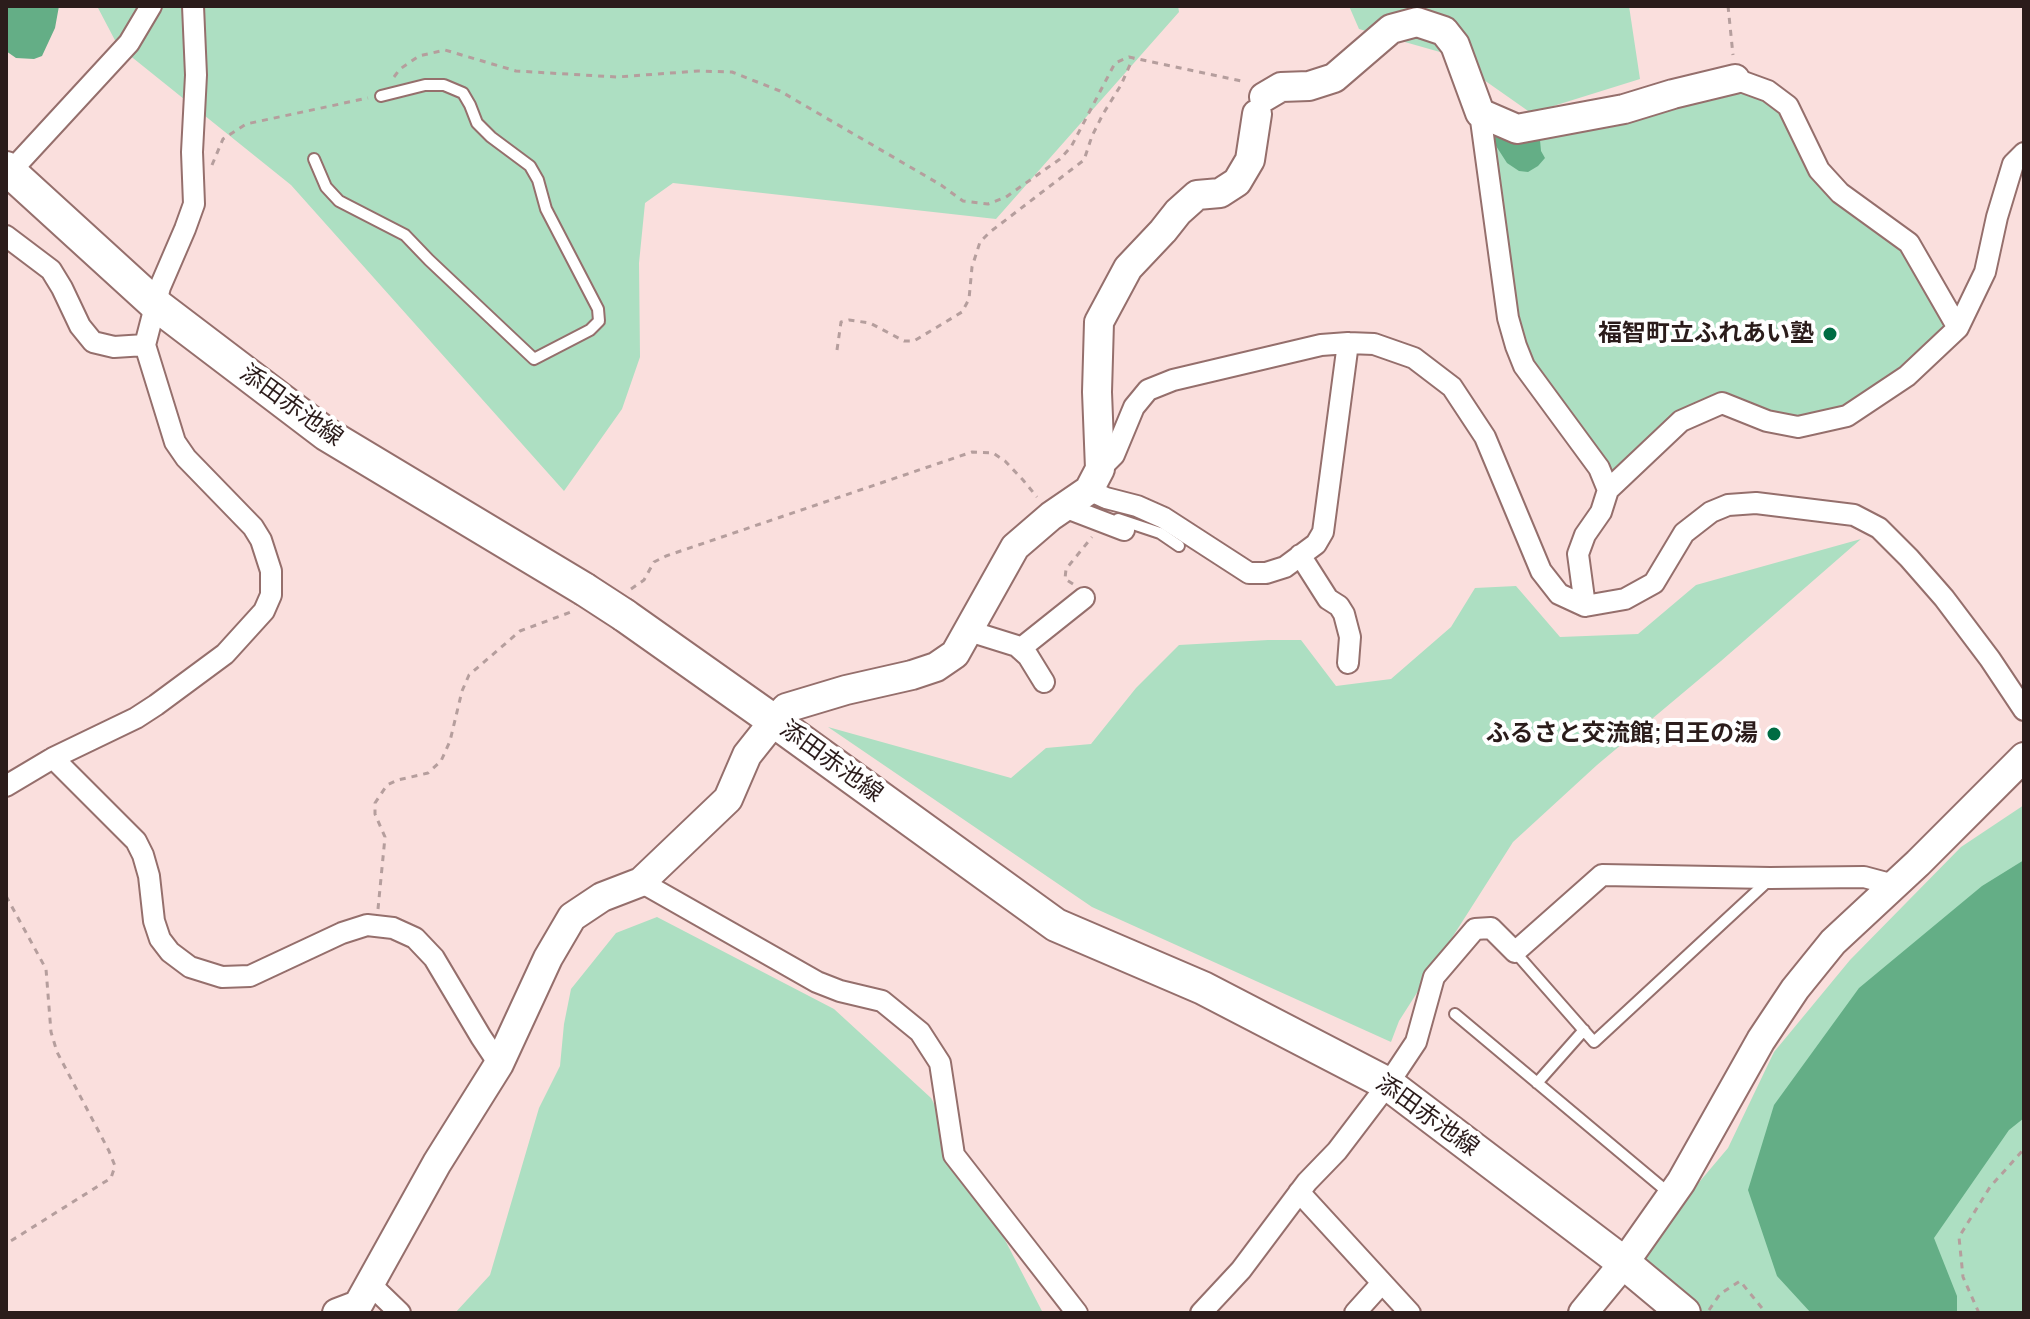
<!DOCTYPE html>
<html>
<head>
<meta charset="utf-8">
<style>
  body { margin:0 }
  #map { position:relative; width:2030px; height:1319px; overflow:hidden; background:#fadfdd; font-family:Manrope,sans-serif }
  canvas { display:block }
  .frame { position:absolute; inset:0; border:8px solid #2b1c1b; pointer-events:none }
</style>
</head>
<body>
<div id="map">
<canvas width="2030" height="1319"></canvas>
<div class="frame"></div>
</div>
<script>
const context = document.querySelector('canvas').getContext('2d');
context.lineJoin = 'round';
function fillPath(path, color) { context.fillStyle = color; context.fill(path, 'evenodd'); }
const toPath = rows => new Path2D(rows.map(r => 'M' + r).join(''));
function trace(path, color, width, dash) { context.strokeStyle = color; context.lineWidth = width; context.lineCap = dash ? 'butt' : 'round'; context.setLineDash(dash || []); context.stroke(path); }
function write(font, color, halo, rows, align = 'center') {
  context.font = font + ' Manrope,"Noto Sans JP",sans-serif'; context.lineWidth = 8; context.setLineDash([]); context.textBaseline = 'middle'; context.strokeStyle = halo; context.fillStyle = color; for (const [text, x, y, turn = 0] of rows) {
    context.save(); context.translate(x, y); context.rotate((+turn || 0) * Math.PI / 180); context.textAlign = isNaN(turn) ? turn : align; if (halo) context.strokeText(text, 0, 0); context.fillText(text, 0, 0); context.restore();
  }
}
fillPath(toPath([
  [97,6,1178,6,1179,12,996,219,673,183,645,203,639,263,640,357,622,409,564,491,291,185,118,46],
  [1349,6,1629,6,1640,79,1531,113,1447,54,1359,29],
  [1735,79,1768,91,1819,170,1909,243,1958,328,1877,395,1798,427,1722,403,1613,474,1546,385,1516,322,1485,127],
  [1861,539,1721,661,1597,765,1513,842,1399,1021,1391,1042,1092,907,828,727,1011,778,1046,748,1091,744,1136,688,1179,645,1268,640,1301,640,1336,686,1391,679,1451,627,1475,588,1516,586,1560,637,1638,634,1696,585],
  [2024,805,2024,1313,1697,1313,1636,1257,1728,1148,1774,1052,1850,960,1961,847],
  [657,917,834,1009,931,1098,1043,1313,455,1313,490,1275,539,1108,560,1066,564,1024,571,989,616,933]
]), '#addfc2');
fillPath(toPath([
  [6,6,59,6,55,28,42,56,34,59,16,58,6,51],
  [1495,126,1506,132,1508,141,1516,142,1536,137,1540,140,1541,151,1545,158,1538,166,1528,172,1519,171,1507,163,1489,135],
  [2024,860,2024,1118,2009,1130,1934,1238,1957,1296,1957,1313,1811,1313,1777,1276,1748,1190,1774,1105,1859,988,1982,886]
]), '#64ae86');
const lane = toPath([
  [314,159,326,187,339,201,405,235,429,260,534,359,590,330,599,321,598,309,546,209,538,180,530,166,491,137,477,123,470,105,463,93,444,85,425,85,381,96],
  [1118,519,1160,533,1179,546],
  [1515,952,1594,1042,1769,880],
  [1455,1014,1670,1194],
  [1537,1083,1584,1030]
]);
const street = toPath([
  [1735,79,1768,91,1788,106,1819,170,1840,193,1909,243,1958,328],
  [1480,113,1508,318,1516,346,1524,366,1599,468,1608,490],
  [10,172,129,43,151,6],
  [6,236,51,270,62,288,80,326,93,342,114,347,145,345],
  [1100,469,1114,455,1134,407,1148,390,1173,380,1321,345,1348,343,1374,344,1414,358,1452,387,1485,437,1541,571,1559,594,1585,606,1625,599,1654,583,1684,533,1711,512,1728,505,1756,503,1854,515,1879,528,1909,558,1944,598,1990,659,2024,710],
  [1089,490,1106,498,1137,506,1164,518,1249,573,1266,573,1285,567,1316,544,1323,532,1348,343],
  [1064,507,1124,530],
  [1300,555,1328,599,1339,606,1344,614,1350,637,1348,663],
  [1585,606,1578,554,1585,535,1601,512,1608,490,1681,421,1722,403,1767,421,1798,427,1847,416,1907,376,1958,328,1985,272,1997,217,2013,164,2024,153],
  [969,631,1017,646,1028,656,1044,682],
  [1020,649,1084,598],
  [53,758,136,841,143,855,149,876,154,921,160,939,170,952,190,967,222,977,250,976,342,933,367,925,393,928,415,938,434,958,481,1037,499,1064],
  [6,786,53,758,136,718,156,705,225,654,264,611,271,595,271,571,261,540,253,527,186,458,175,442,145,345,160,287,185,229,194,204,192,152,196,75,193,6],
  [641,882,817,982,840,991,882,1001,920,1032,940,1063,954,1155,1077,1313],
  [1299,1192,1410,1313],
  [370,1284,400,1313],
  [1201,1313,1241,1270,1307,1182,1337,1151,1388,1084,1416,1042,1434,977,1475,929,1491,928,1515,952,1602,875,1770,878,1864,877,1894,885],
  [1355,1313,1382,1283]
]);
const secondary = toPath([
  [1264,97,1281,87,1309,86,1334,78,1391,29,1417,22,1444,31,1455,45,1480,113,1517,129,1624,109,1673,94,1735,79],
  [337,1313,358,1305,437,1163,499,1064,548,958,572,917,602,897,641,882,728,799,747,755,774,721,786,708,846,690,912,675,936,667,955,654,1015,547,1051,516,1089,490,1100,469,1097,392,1099,322,1128,268,1163,231,1178,212,1197,195,1220,193,1237,182,1250,160,1257,114],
  [1583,1313,1624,1263,1681,1182,1761,1040,1795,989,1833,942,1918,863,2024,757]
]);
const primary = toPath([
  [6,168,155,304,326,434,584,589],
  [624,615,774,721,1056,925,1203,988,1388,1084,1624,1263,1684,1313]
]);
trace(lane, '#956f6c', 14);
trace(street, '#956f6c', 24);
trace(secondary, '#956f6c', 32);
trace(primary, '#956f6c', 36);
trace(toPath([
  [1728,6,1733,55],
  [394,77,400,69,419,56,445,50,516,71,617,77,698,71,732,72,780,91,941,185,963,201,988,204,1006,197,1060,159,1071,147,1115,63,1129,57,1246,82],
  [212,165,223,139,246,124,368,98],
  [837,350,841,322,849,320,870,323,904,341,914,341,962,312,969,299,972,267,980,242,990,232,1084,160,1092,136,1103,114,1121,85,1133,58],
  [1073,584,1065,579,1066,569,1092,537],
  [631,589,644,580,654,562,666,556,972,452,993,453,1005,461,1023,480,1037,497],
  [6,896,46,969,51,1032,57,1052,109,1151,115,1166,111,1178,6,1244],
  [378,909,385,837,375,814,375,803,387,785,398,780,428,773,441,761,450,741,462,691,469,675,520,631,571,612],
  [1709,1310,1720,1294,1740,1281,1766,1313],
  [1979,1313,1963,1277,1959,1237,1990,1187,2024,1149]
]), '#b59e9d', 3, [6, 6]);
trace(lane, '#fff', 10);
trace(street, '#fff', 20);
trace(secondary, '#fff', 28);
trace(primary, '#fff', 32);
const primaryBridge = toPath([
  [584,589,624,615]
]);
trace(primaryBridge, '#956f6c', 36, []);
trace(primaryBridge, '#fff', 32);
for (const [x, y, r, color] of [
  [1830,334,8,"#006c43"],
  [1774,734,8,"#006c43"]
]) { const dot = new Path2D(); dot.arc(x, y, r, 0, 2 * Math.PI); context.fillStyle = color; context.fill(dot); trace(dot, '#fff', 3); }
write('bold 24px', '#2b1c1b', '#fff', [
  ["福智町立ふれあい塾",1814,334],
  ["ふるさと交流館;日王の湯",1758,734]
], 'right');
write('24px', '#2b1c1b', '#fff', [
  ["添田赤池線",291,406,36],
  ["添田赤池線",831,762,36],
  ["添田赤池線",1427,1116,36]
]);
</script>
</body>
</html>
